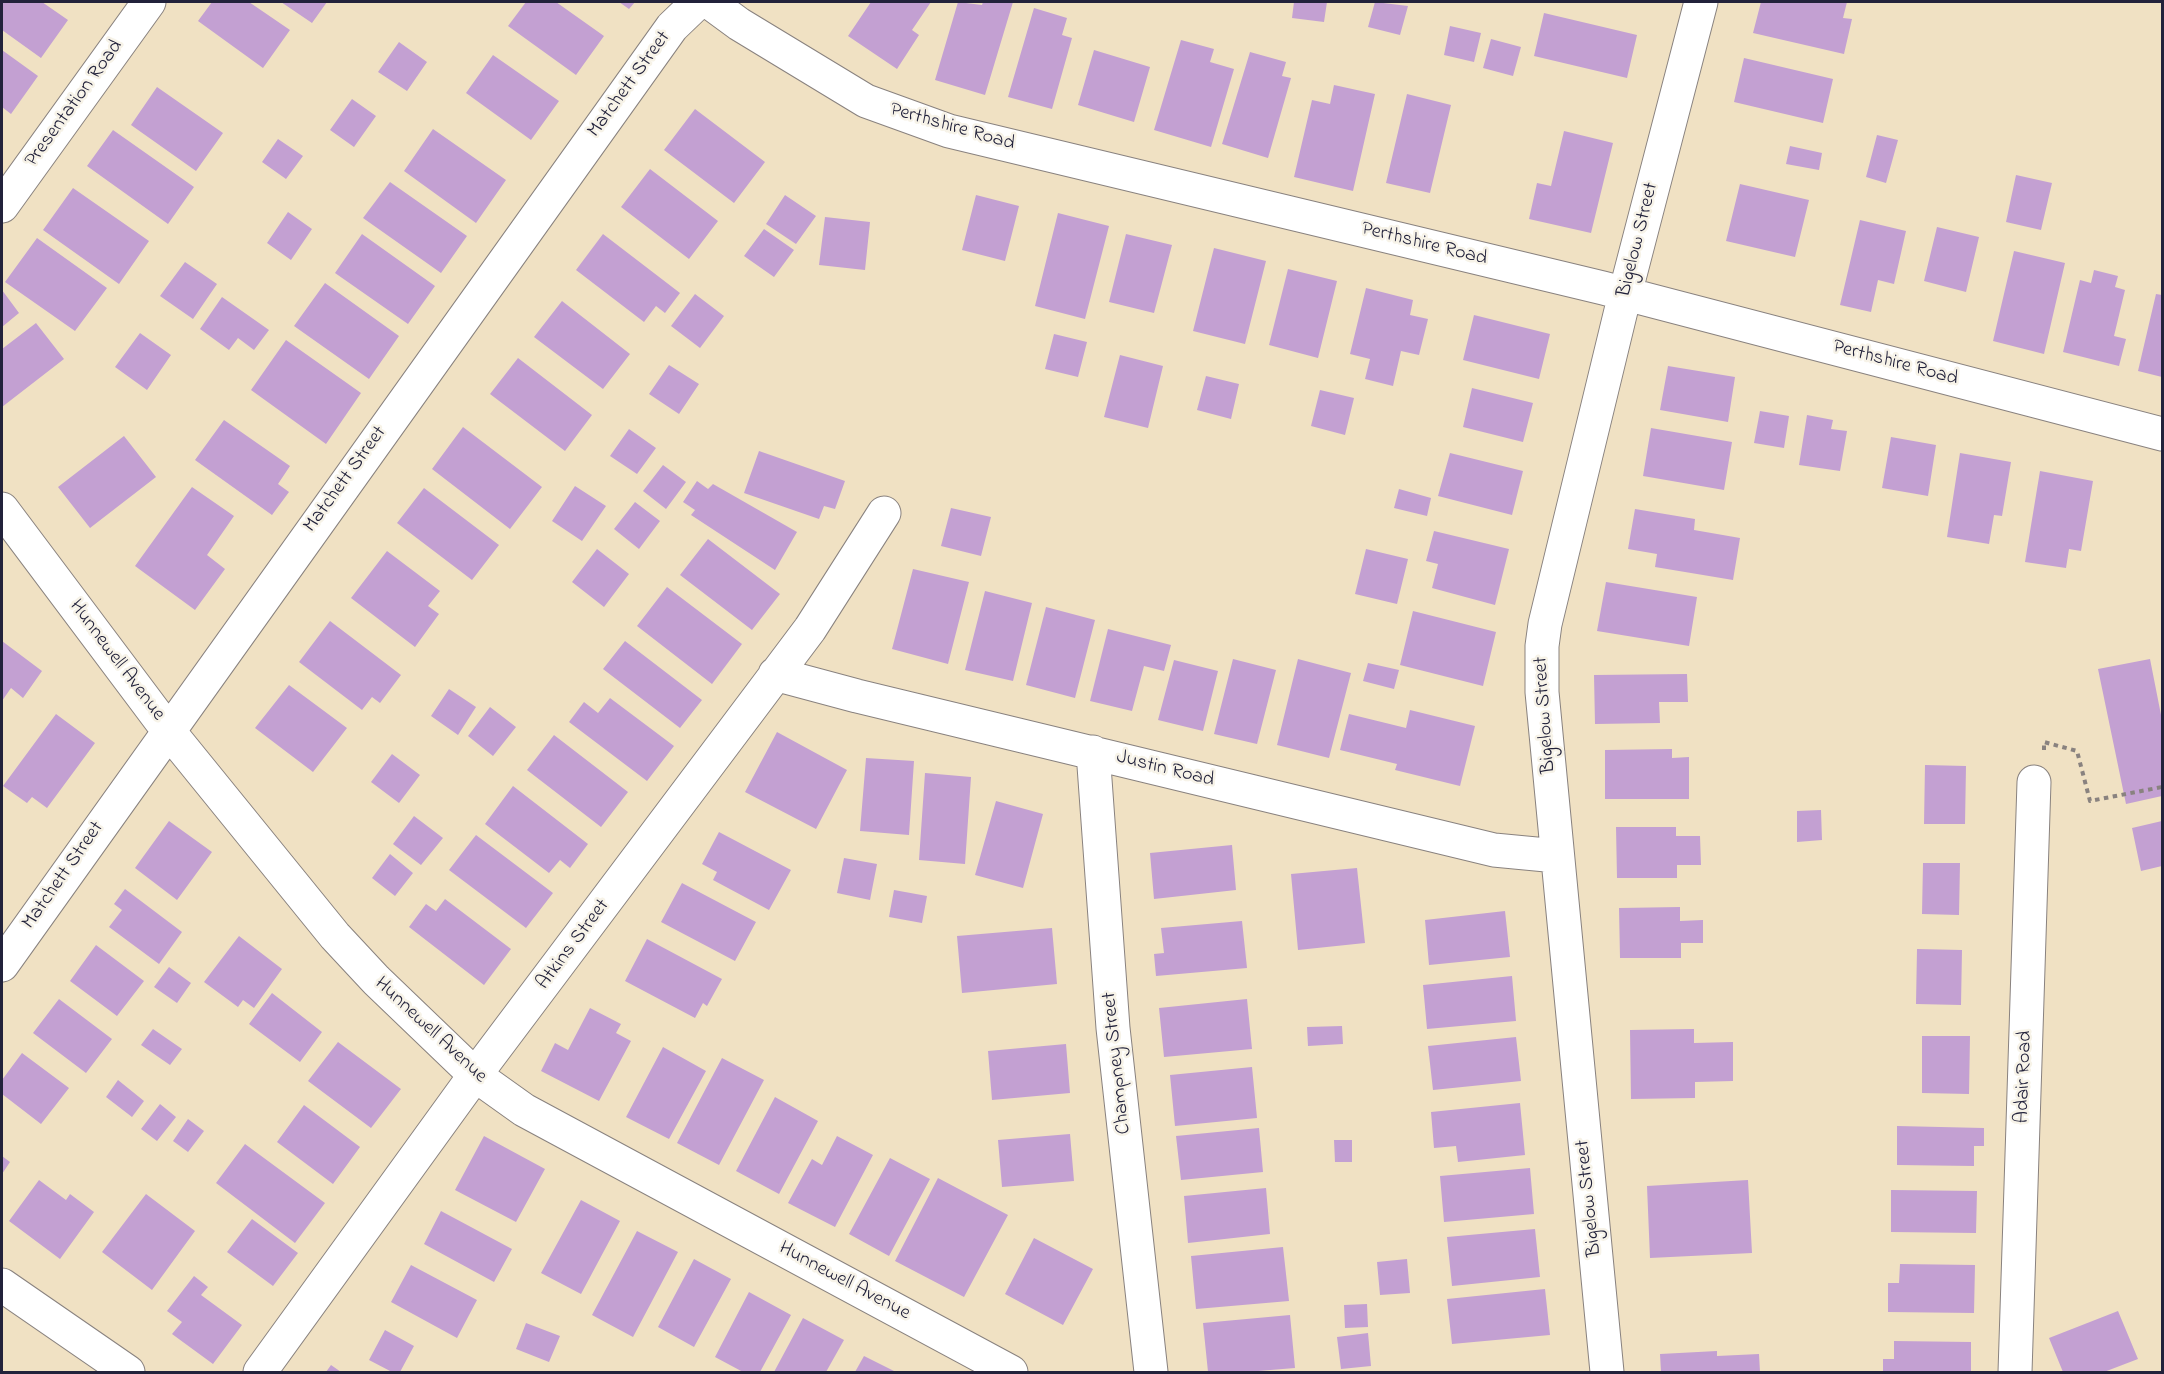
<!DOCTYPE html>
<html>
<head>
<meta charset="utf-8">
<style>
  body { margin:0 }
  #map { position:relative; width:2164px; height:1374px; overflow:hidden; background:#f0e1c3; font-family:"Indie Flower",sans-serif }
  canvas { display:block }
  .frame { position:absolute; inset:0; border:3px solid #22223b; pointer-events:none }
</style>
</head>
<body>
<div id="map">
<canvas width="2164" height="1374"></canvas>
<div class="frame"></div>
</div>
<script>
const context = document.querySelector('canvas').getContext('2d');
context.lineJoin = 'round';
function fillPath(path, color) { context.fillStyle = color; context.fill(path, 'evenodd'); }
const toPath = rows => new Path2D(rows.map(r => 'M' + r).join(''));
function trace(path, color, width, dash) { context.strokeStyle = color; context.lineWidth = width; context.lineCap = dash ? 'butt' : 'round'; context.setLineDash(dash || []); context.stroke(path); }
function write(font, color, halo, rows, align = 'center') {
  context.font = font + ' "Indie Flower",sans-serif'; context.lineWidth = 5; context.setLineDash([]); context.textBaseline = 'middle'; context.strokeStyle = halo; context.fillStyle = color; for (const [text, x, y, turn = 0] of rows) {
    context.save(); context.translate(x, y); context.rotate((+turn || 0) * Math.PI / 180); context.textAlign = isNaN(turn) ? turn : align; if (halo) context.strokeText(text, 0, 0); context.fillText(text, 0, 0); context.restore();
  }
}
fillPath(toPath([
  [2,2,42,2,68,20,41,58,2,30],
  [212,2,249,2,290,30,263,68,198,21],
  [281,2,327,2,312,23],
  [526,2,556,2,604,36,576,75,508,26],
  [619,2,635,2,629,9],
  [871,2,931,2,912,30,919,35,897,69,848,36],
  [958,2,982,5,983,2,1013,2,985,95,935,80],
  [1294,2,1327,2,1324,22,1292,18],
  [1375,2,1408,6,1400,35,1368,27],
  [1761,2,1847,2,1843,18,1852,19,1844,54,1753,33],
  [1034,8,1067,18,1062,35,1072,38,1052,109,1008,97],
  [1544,13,1637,35,1627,78,1534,56],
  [1450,26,1481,33,1474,62,1444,55],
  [1491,39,1521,47,1513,76,1483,68],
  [1181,40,1214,49,1210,62,1234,69,1211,147,1154,130],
  [399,42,427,62,407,91,378,72],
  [2,50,38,76,11,114,2,107],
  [1094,50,1150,67,1134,122,1078,105],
  [1250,52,1286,62,1282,76,1291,78,1268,158,1222,144],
  [493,55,559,101,531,140,466,93],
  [1744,58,1833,79,1823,123,1734,102],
  [1334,85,1375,94,1353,191,1294,177,1312,100,1330,104],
  [157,87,223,133,196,171,131,125],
  [1407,94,1451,105,1430,193,1386,183],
  [352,99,376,116,354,147,330,130],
  [695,109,765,162,734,203,664,150],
  [433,129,506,180,476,223,404,171],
  [113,130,194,187,168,224,87,166],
  [1564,131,1613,143,1591,233,1529,219,1537,183,1551,186],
  [1877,135,1898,140,1886,183,1866,177],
  [278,139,303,156,286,179,262,162],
  [1790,146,1822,153,1819,170,1786,164],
  [650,169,718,221,689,259,621,207],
  [2016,175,2052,183,2041,230,2006,222],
  [390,182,467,236,441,273,363,218],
  [1740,184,1809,200,1795,257,1726,241],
  [73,188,149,241,119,284,43,230],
  [785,195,816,216,796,244,766,224],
  [976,195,1019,206,1005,261,962,250],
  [288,212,312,229,291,260,267,243],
  [1058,213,1109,226,1085,319,1035,306],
  [825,217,870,222,865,270,819,265],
  [1860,220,1906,231,1894,284,1878,280,1871,312,1840,305],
  [1937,227,1979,237,1966,292,1924,281],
  [764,229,794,250,774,277,744,256],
  [362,234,435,286,408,324,335,273],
  [603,234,680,293,665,313,656,306,644,322,576,270],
  [1126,234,1172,245,1154,313,1109,302],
  [37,238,107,288,75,331,5,282],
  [1214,248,1266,261,1245,344,1193,331],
  [2014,251,2065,263,2044,354,1993,341],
  [185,262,217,284,193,319,160,296],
  [1288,269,1337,281,1318,358,1269,345],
  [2094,270,2118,276,2115,287,2125,290,2114,336,2126,339,2119,366,2063,352,2080,280,2091,283],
  [325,283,399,336,369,379,294,326],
  [1366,288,1413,300,1410,315,1428,319,1419,355,1401,351,1393,386,1365,379,1370,359,1350,354],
  [2,290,19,313,2,327],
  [695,294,724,316,700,348,671,326],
  [2156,294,2162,295,2162,377,2138,371],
  [222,297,269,330,254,350,238,338,229,350,200,329],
  [562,301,630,354,603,389,534,337],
  [1474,315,1550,334,1539,379,1463,360],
  [36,323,64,359,2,407,2,349],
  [140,333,171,355,147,390,115,367],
  [1054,334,1087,342,1078,377,1045,369],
  [286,340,361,393,326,444,251,390],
  [1120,355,1163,366,1148,428,1104,417],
  [518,358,592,415,565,451,490,394],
  [669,365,699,384,679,414,649,394],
  [1668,366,1735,377,1728,422,1660,410],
  [1206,376,1239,384,1231,419,1197,410],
  [1472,388,1533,403,1523,442,1463,427],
  [1320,390,1354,398,1345,435,1311,426],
  [1760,411,1789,416,1784,448,1754,443],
  [1807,415,1833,420,1831,429,1847,431,1840,471,1799,465],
  [224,420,290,466,278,484,289,492,272,515,195,460],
  [463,427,542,487,510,529,432,469],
  [1651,428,1732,442,1724,490,1643,476],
  [629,429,656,448,637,474,610,456],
  [124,436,156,477,90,528,58,487],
  [1891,437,1936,445,1928,496,1882,488],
  [759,451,845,481,835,509,824,506,819,519,744,493],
  [1450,453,1523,471,1512,515,1438,496],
  [1960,453,2011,462,2002,516,1994,515,1989,544,1947,537],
  [663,465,686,482,666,509,643,491],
  [2040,471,2093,481,2081,551,2069,549,2066,568,2025,562],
  [697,481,708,489,713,484,797,532,775,570,691,515,695,510,683,502],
  [575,486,606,506,582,541,552,521],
  [192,487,234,516,207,555,225,569,195,610,135,566],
  [424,488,499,545,472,580,397,523],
  [1399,489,1431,498,1427,516,1394,508],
  [635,502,660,521,639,549,614,529],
  [951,508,991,517,981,556,941,546],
  [1635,509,1695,519,1694,530,1740,538,1733,580,1655,567,1657,554,1628,549],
  [1434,531,1509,549,1495,605,1432,588,1438,564,1426,561],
  [708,539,780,594,752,630,680,575],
  [597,549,629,574,604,607,572,582],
  [1366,549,1408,559,1397,604,1355,594],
  [387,551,440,591,428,606,439,614,415,647,351,598],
  [913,569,969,582,948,664,892,649],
  [1606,582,1697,597,1689,646,1597,631],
  [667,587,742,644,712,684,637,626],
  [985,591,1032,603,1013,681,965,670],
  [1046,607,1095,620,1075,698,1026,685],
  [1413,611,1496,632,1483,686,1400,665],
  [330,621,401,675,380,703,372,697,362,710,299,662],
  [1108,629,1171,645,1164,671,1144,666,1132,711,1090,701],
  [2,641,42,671,23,698,11,688,2,701],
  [625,641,702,700,680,728,603,669],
  [1233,659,1276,670,1257,744,1214,734],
  [1298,659,1351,673,1329,758,1277,745],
  [2150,659,2162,720,2162,796,2126,804,2098,669],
  [1174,660,1218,671,1203,731,1158,720],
  [1368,663,1399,670,1394,689,1363,681],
  [1687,674,1688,702,1659,702,1660,723,1595,724,1594,675],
  [289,685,347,728,313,772,255,728],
  [449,689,476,707,458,735,431,716],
  [610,698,674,746,647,781,569,722,584,702,598,713],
  [490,707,516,727,493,756,468,736],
  [1410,710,1475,726,1460,786,1395,770,1397,764,1340,750,1349,714,1406,728],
  [56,714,95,743,47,808,32,797,27,803,3,786],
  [777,732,847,770,816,829,745,792],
  [554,735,628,792,601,827,527,770],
  [1672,749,1672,758,1689,757,1689,799,1605,799,1605,750],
  [392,754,420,775,399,803,371,782],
  [866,758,914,761,909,835,860,831],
  [1925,765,1966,766,1965,824,1924,824],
  [925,773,971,777,965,864,919,860],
  [513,786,588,844,570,868,560,860,549,873,485,824],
  [996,801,1043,814,1023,888,975,875],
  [1821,810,1822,840,1797,842,1797,811],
  [414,816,443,838,421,865,393,844],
  [169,821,212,852,177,900,135,868],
  [2162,821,2162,866,2141,871,2132,828],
  [1616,827,1676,827,1676,836,1700,836,1701,865,1677,865,1677,878,1617,878],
  [719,832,791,870,769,910,713,880,717,872,702,864],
  [476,835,553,893,526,928,449,870],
  [1232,845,1236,890,1154,899,1150,853],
  [390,854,413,873,395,896,372,878],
  [844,858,877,864,870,900,837,893],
  [1923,863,1960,863,1959,915,1922,914],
  [1357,868,1365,943,1298,950,1291,874],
  [682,883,756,922,735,961,661,922],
  [125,889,182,932,159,964,109,927,122,910,114,904],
  [894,890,927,896,922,923,889,917],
  [445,899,511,949,484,985,409,927,426,904,436,911],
  [1680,907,1680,921,1703,920,1703,943,1681,943,1681,958,1620,958,1619,908],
  [1505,911,1510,957,1429,965,1425,920],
  [1242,921,1247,968,1156,976,1154,954,1164,953,1161,928],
  [1052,928,1057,984,962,993,957,936],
  [239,936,282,969,254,1008,243,1000,238,1007,204,982],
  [647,939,722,979,707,1006,703,1003,695,1018,625,981],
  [96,945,144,981,117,1016,70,981],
  [1917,949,1962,950,1961,1005,1916,1004],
  [169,967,191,983,177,1003,154,987],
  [1512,976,1516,1021,1427,1029,1423,985],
  [272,993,322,1032,300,1062,249,1024],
  [59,999,112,1039,86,1073,33,1033],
  [1247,999,1252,1049,1164,1057,1159,1008],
  [590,1008,621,1024,616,1033,631,1041,599,1101,541,1071,555,1043,568,1050],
  [1342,1026,1343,1044,1308,1046,1307,1027],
  [153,1029,182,1049,170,1065,141,1045],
  [1694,1029,1694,1043,1733,1042,1733,1081,1695,1082,1695,1098,1631,1099,1630,1030],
  [1922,1036,1970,1036,1969,1094,1922,1093],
  [1516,1037,1521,1081,1433,1090,1428,1046],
  [338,1042,401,1089,371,1128,308,1081],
  [1066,1044,1070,1093,992,1100,988,1051],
  [663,1047,706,1071,669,1139,626,1117],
  [22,1053,69,1088,41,1124,2,1094,2,1080],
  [722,1058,764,1080,719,1165,677,1143],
  [1252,1067,1257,1118,1175,1126,1170,1075],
  [118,1080,144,1101,132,1117,106,1097],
  [775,1097,818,1121,779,1194,736,1171],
  [1520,1103,1525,1155,1458,1162,1456,1146,1434,1148,1431,1112],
  [160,1104,176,1117,157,1141,141,1129],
  [304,1105,360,1147,333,1184,277,1142],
  [188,1119,204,1131,188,1152,173,1141],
  [1897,1126,1984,1128,1984,1146,1974,1146,1974,1166,1897,1165],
  [1259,1128,1263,1172,1181,1180,1176,1136],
  [1070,1134,1074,1181,1002,1187,998,1140],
  [484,1136,545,1169,516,1222,455,1190],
  [837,1136,873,1155,835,1227,788,1203,812,1159,822,1165],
  [1334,1140,1352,1140,1352,1162,1335,1162],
  [245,1144,325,1203,295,1243,216,1183],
  [2,1156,10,1162,2,1174],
  [890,1158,930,1179,889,1256,849,1234],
  [1530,1168,1534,1214,1444,1222,1440,1176],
  [938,1178,1008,1215,964,1297,895,1261],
  [39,1180,66,1200,70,1194,94,1212,60,1259,9,1221],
  [1748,1180,1752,1253,1650,1258,1647,1186],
  [1266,1188,1270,1234,1188,1243,1184,1196],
  [1891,1190,1977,1191,1976,1233,1891,1232],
  [146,1194,195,1231,152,1290,102,1252],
  [581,1200,620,1221,581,1294,541,1273],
  [441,1211,512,1249,494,1282,424,1244],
  [252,1219,298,1253,273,1286,227,1252],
  [1535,1229,1540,1277,1452,1286,1447,1237],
  [637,1231,678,1252,633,1337,592,1315],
  [1034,1238,1093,1269,1063,1325,1005,1294],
  [1283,1247,1289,1301,1196,1309,1191,1256],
  [694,1259,731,1279,694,1347,658,1327],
  [1407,1259,1410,1293,1380,1295,1377,1262],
  [1900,1264,1975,1265,1974,1313,1888,1312,1888,1283,1899,1283],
  [411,1265,477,1300,457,1338,391,1302],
  [194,1276,208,1287,201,1295,242,1325,213,1364,172,1334,182,1322,167,1311],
  [1545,1289,1550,1335,1452,1344,1447,1299],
  [749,1292,791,1315,760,1372,743,1372,715,1357],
  [1367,1304,1368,1327,1345,1328,1344,1305],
  [2118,1311,2138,1359,2104,1372,2063,1372,2049,1338],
  [1290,1315,1295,1368,1246,1372,1208,1372,1203,1323],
  [803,1318,844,1340,826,1372,774,1372],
  [526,1323,560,1336,549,1362,516,1349],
  [385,1330,414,1346,400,1372,392,1372,369,1360],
  [1368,1333,1371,1366,1341,1369,1337,1337],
  [1894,1341,1971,1342,1971,1372,1883,1372,1883,1359,1894,1359],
  [1717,1351,1717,1356,1759,1354,1760,1372,1661,1372,1660,1354],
  [864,1356,896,1372,855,1372],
  [331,1365,341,1372,326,1372]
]), '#c3a0d2');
const minor = toPath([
  [709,2,739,24,866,101,949,131,1603,288,2162,434],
  [2,206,149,2],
  [2,509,167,729,335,936,376,980,475,1075,524,1110,1011,1372],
  [775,674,857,696,1494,850,1557,856],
  [1093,752,1113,1028,1151,1372],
  [2,965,672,27,698,2],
  [260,1372,475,1075,810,629,884,513],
  [1607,1372,1542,692,1542,646,1545,624,1625,294,1701,2],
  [2015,1372,2034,782]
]);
const major = toPath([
  [2,1285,128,1372]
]);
trace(minor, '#89827f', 35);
trace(major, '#89827f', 35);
trace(toPath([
  [2044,750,2044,742,2077,751,2090,801,2162,787]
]), '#89827f', 4, [4.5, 4.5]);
trace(minor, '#fff', 33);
trace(major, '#fff', 33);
write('20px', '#22223b', '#f7f3e8', [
  ["Matchett Street",630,85,-54],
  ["Presentation Road",75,104,-54],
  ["Perthshire Road",952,128,16],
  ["Bigelow Street",1639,240,-76],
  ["Perthshire Road",1424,245,14],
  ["Perthshire Road",1895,364,15],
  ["Matchett Street",346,480,-54],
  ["Hunnewell Avenue",116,661,53],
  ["Bigelow Street",1546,715,-94],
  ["Justin Road",1165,770,14],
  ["Matchett Street",64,876,-55],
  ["Atkins Street",574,945,-53],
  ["Hunnewell Avenue",430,1031,43],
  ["Champney Street",1118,1063,-96],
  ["Adair Road",2025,1077,-88],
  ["Bigelow Street",1590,1198,-96],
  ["Hunnewell Avenue",844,1282,28]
]);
</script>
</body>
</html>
